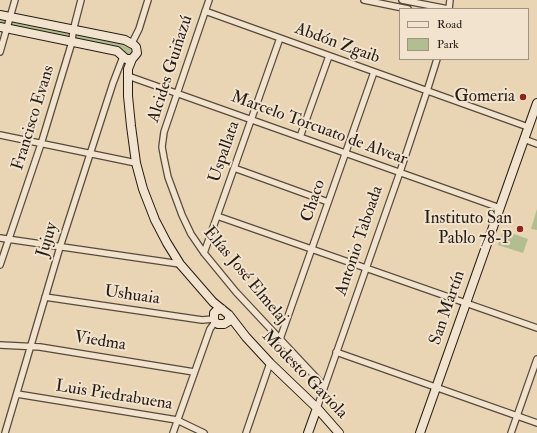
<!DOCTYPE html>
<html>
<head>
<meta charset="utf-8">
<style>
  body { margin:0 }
  #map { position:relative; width:537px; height:433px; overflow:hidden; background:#e9d4b3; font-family:"IM FELL Double Pica",serif }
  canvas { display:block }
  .legend { position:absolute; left:399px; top:8px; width:130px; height:52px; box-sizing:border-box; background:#f1e3ce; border:1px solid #a09384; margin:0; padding:5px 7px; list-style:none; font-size:12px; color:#261c15 }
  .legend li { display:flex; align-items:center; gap:8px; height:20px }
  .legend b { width:20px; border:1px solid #a09384 }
</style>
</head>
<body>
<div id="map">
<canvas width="537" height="433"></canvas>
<ul class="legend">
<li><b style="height:5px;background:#f1e3ce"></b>Road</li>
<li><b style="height:11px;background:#b2be90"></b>Park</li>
</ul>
</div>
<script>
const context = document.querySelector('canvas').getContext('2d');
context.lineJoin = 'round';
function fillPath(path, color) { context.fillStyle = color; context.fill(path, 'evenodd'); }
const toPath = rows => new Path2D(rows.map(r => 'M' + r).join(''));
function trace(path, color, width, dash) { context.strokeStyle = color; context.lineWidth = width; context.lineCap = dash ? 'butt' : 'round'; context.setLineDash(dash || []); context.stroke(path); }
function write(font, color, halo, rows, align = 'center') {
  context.font = font + ' "IM FELL Double Pica",serif'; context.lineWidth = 4; context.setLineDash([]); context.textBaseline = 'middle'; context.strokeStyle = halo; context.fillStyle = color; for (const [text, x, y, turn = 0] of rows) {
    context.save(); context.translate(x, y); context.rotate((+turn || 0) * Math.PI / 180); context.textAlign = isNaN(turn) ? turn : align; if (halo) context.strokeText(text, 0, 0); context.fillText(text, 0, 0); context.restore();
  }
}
fillPath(toPath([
  [0,15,131,43,136,56,122,56,0,27],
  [537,209,537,230,531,229],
  [503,230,528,239,523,253,498,245]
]), '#b2be90');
const street = toPath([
  [209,0,164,132,162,147,164,158,168,177,182,215,191,234,204,253,236,292,324,386],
  [364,0,408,9],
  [402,0,448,9],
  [449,9,450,0],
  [205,11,528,127],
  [132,43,139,29,148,0],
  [0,52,15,0],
  [128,76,500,208],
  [0,135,136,163],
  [300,137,329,56],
  [524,139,537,144],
  [234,168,328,202],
  [217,216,537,328],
  [0,238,180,264],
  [204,253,280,38],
  [0,265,41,144,72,42,73,31,81,0],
  [45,297,202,320,214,319],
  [280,339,374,72],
  [0,345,40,347,194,372],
  [336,352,537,423],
  [17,394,177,420,204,433],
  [317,408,400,172,427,91,437,59],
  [5,433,60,247,113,83,123,57],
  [173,433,210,329,215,322],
  [246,433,270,363],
  [511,433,537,359]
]);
const secondary = toPath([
  [0,15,125,40,134,45,136,47,137,53,132,59,126,59,117,51,0,27],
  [132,59,128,69,128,96,131,126,136,163,143,189,155,220,167,243,180,264,213,302,229,315,246,337,270,363,317,408,339,433],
  [222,309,216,311,214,313,214,319,215,322,218,324,224,324,229,321,229,315],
  [308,433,317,408],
  [420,433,537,103]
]);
trace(street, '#574a3c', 8);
trace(secondary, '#261c15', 10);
trace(street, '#f1e3ce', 5.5);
trace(secondary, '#f1e3ce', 8);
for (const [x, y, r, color] of [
  [523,97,4,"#8f2418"],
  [520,229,4,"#8f2418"]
]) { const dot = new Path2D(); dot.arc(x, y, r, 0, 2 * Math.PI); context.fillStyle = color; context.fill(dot); trace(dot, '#f1e3ce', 1.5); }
write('17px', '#261c15', '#f1e3ce', [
  ["Abdón Zgaib",337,44,20],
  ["Alcides Guiñazú",171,69,-72],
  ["Francisco Evans",34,118,-73],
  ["Marcelo Torcuato de Alvear",319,129,20],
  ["Uspallata",225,152,-71],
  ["Chaco",314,201,-71],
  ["Jujuy",48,240,-73],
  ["Antonio Taboada",360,241,-71],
  ["Elías José Elmelaj",245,276,50],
  ["Ushuaia",132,296,8],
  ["San Martín",448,308,-71],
  ["Viedma",100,342,9],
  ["Modesto Gaviola",304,375,46],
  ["Luis Piedrabuena",114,396,9]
]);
write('17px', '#261c15', '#f1e3ce', [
  ["Gomeria",515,97],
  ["Instituto San",512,219],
  ["Pablo 78-P",512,239]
], 'right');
</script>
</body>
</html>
